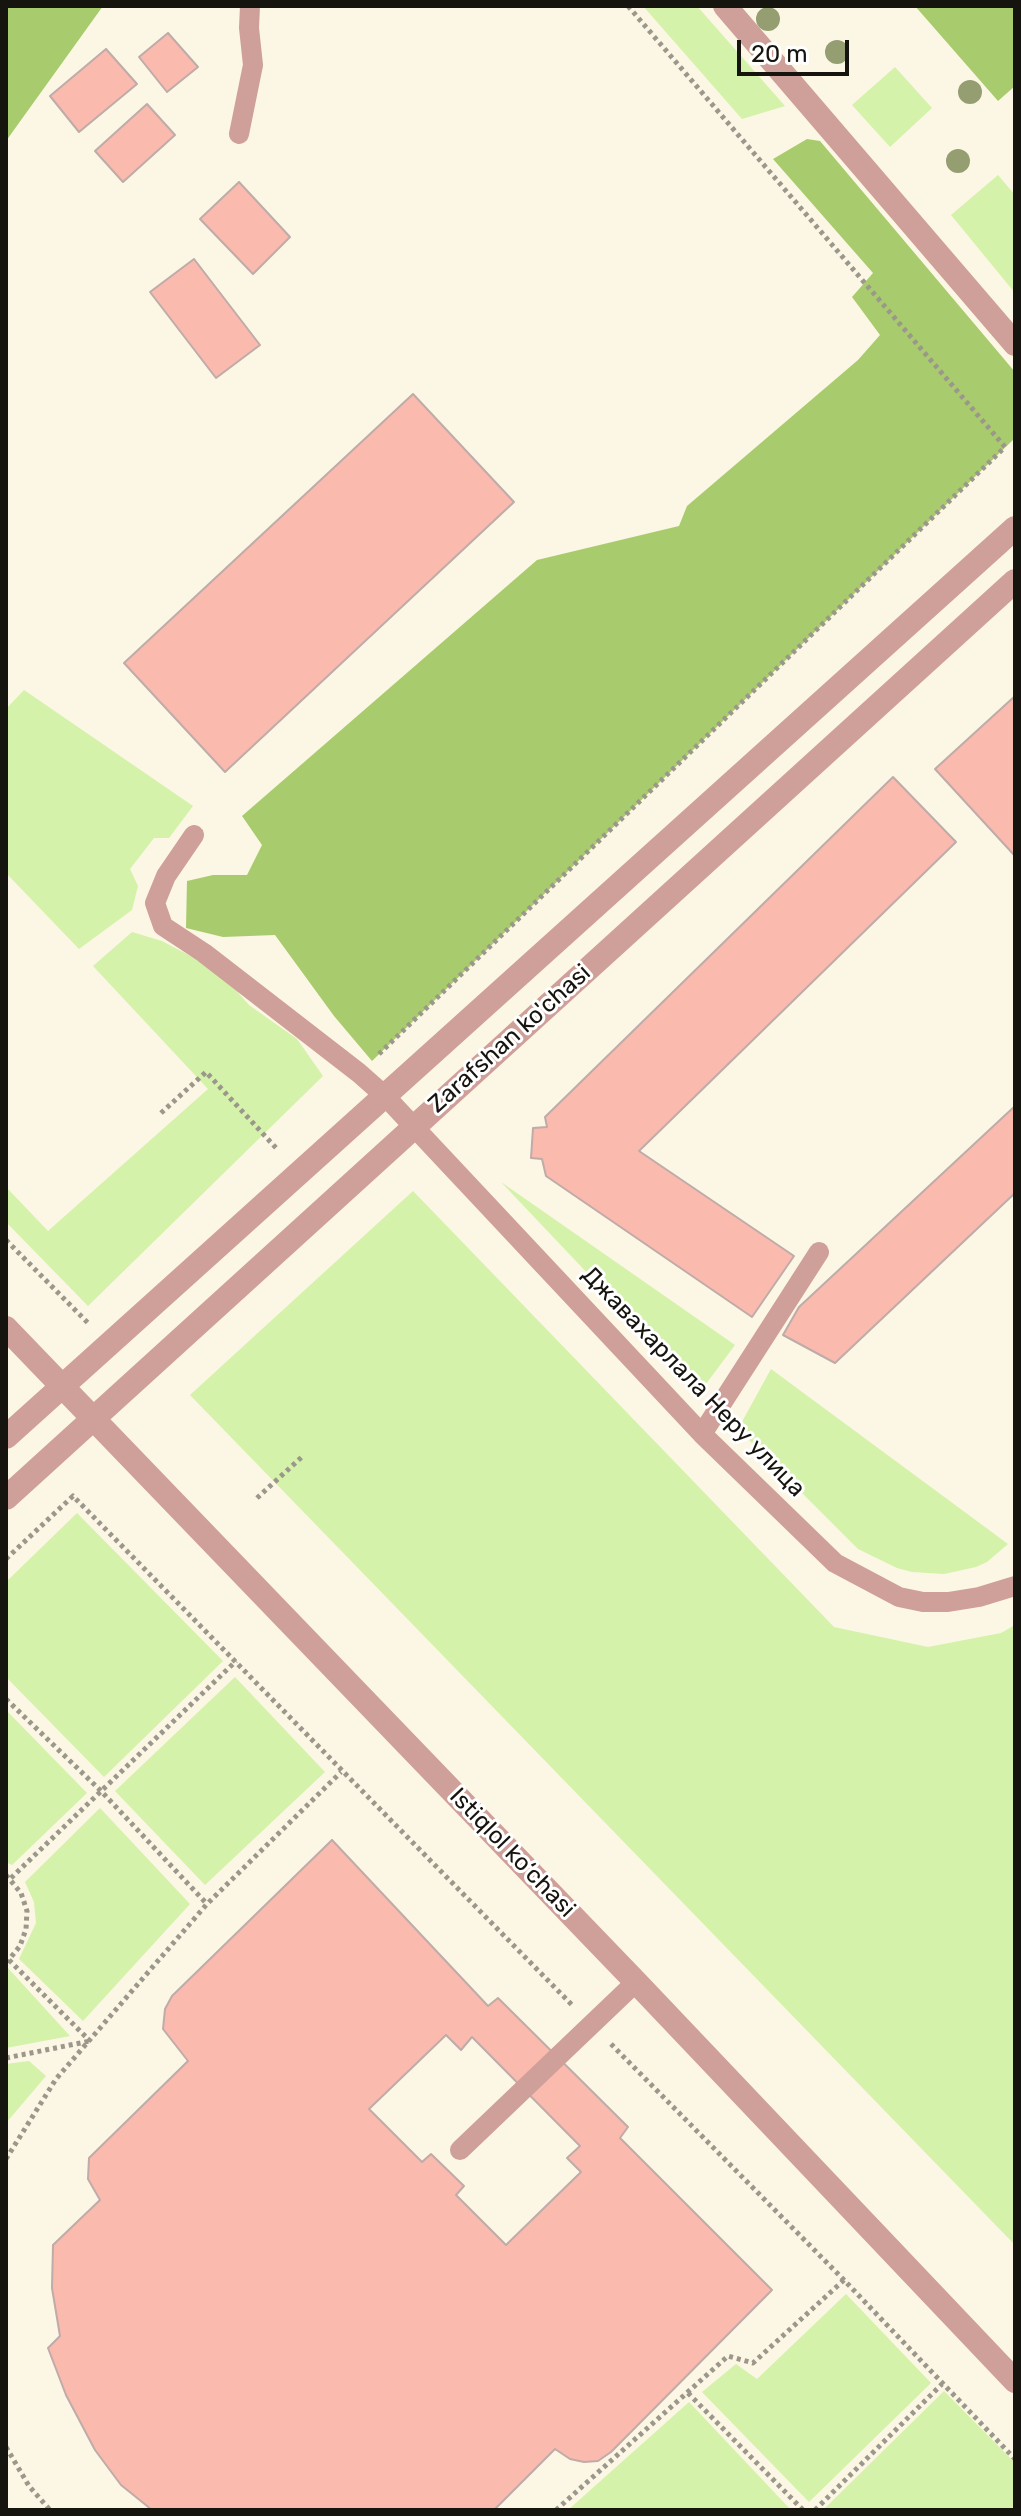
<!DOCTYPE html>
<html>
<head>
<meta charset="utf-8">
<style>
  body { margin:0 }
  #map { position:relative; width:1021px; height:2516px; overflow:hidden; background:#fcf6e5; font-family:Rubik,sans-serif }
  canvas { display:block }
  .frame { position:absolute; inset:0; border:8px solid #16140e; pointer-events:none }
  .scale { position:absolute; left:737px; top:40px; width:112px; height:36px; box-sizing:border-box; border:4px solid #16140e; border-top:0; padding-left:10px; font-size:24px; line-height:28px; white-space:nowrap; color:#16140e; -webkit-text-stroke:6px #fff; paint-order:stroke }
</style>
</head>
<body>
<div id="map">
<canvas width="1021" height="2516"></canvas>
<div class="frame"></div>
<div class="scale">20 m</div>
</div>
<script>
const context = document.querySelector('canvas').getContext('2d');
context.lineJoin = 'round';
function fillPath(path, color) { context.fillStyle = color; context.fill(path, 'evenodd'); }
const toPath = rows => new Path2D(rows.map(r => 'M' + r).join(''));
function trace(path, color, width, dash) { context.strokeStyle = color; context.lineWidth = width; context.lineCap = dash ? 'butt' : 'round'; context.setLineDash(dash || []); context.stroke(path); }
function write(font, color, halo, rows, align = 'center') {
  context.font = font + ' Rubik,sans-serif'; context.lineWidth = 6; context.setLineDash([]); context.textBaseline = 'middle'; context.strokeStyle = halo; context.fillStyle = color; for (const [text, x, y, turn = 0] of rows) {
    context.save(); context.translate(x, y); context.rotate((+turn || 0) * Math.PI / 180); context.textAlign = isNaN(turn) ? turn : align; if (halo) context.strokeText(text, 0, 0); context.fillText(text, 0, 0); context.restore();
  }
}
fillPath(toPath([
  [643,6,697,6,785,106,742,119],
  [895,67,932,108,890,147,852,105],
  [998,175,1015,195,1015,293,951,215],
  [24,690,193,806,169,838,154,838,130,869,138,886,132,910,79,949,6,873,6,709],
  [132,932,162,941,219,971,249,1005,297,1039,323,1076,88,1306,6,1222,6,1187,48,1231,208,1089,93,966],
  [501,1182,735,1345,700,1392],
  [413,1191,834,1627,928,1647,1001,1633,1015,1625,1015,2245,190,1395],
  [771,1369,1008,1544,987,1562,976,1567,944,1574,912,1572,897,1568,858,1549,738,1429],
  [77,1513,223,1661,104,1777,6,1677,6,1582],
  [235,1677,325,1772,205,1885,115,1791],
  [6,1710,87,1793,12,1865,6,1862],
  [100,1808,190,1904,83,2021,19,1959,36,1923,34,1902,25,1882],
  [7,1967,70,2036,6,2048],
  [29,2061,46,2076,6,2123,6,2064],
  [846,2294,931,2383,809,2502,702,2392,736,2364,757,2379],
  [944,2391,1015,2463,1015,2510,823,2510],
  [689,2402,791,2510,568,2510]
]), '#d4f2a9');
fillPath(toPath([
  [6,6,103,6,6,141],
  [915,6,1015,6,1015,86,998,101],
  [807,139,820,141,1015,372,1015,438,372,1061,334,1016,275,935,223,937,186,928,187,881,213,875,247,875,262,845,242,816,537,560,679,526,687,506,858,360,880,335,852,297,873,273,773,159]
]), '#a8cc6d');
const building = toPath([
  [168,33,198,67,167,92,139,57,168,33],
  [106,49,137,84,79,132,50,96,106,49],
  [147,104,175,135,123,182,95,151,147,104],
  [239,182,290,237,253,274,200,219,239,182],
  [194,259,260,345,216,378,150,292,194,259],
  [413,394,514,502,225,772,124,663,413,394],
  [1015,696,1015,856,935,769,1015,696],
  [893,777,956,842,639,1151,794,1256,752,1317,546,1176,542,1159,531,1158,533,1128,547,1127,545,1117,893,777],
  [1015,1106,1015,1193,835,1363,783,1335,799,1307,1015,1106],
  [332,1840,488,2006,498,1998,628,2127,620,2138,772,2290,611,2452,598,2461,584,2462,570,2459,555,2449,494,2510,152,2510,121,2485,95,2450,66,2395,48,2348,60,2336,52,2288,53,2245,100,2200,88,2179,89,2158,188,2061,163,2029,165,2009,172,1996,332,1840],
  [446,2035,461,2050,472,2037,580,2146,567,2158,581,2172,506,2245,456,2195,464,2186,431,2154,422,2162,369,2109,446,2035]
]);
fillPath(building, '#fbbaae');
trace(building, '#bfaba8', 2);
trace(toPath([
  [379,1054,1005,447,628,6],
  [161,1113,206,1072,277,1149],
  [6,1240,88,1323,90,1321],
  [257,1498,304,1455],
  [6,1559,73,1496,573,2006],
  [6,1699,101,1791,207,1904],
  [6,1875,21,1893,27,1911,26,1929,20,1946,7,1962],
  [11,1878,236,1661],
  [9,1960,90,2041],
  [611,2044,844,2280,1015,2459],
  [6,2058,90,2041],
  [6,2159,56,2079,207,1904,341,1772],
  [688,2393,803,2510],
  [6,2447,29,2486,50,2510],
  [556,2510,728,2356,753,2363,844,2280],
  [815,2510,942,2384]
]), '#9c978b', 5, [4, 4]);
trace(toPath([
  [239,134,253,65,249,28,250,6],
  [194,835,166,876,155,903,163,926,204,953,359,1073,385,1096,702,1434,835,1563,899,1597,923,1602,948,1602,979,1597,1015,1586],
  [702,1434,819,1252],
  [460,2150,636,1982]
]), '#cf9f99', 20);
trace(toPath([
  [725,6,1015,344],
  [6,1328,636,1982,1015,2381],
  [6,1437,1015,528],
  [6,1498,1015,581]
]), '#cf9f99', 24);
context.fillStyle = '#959e71';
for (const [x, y] of [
  [768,19],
  [837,52],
  [970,92],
  [958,161]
]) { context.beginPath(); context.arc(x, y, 12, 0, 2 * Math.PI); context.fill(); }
write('24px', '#16140e', '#fff', [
  ["Zarafshan ko'chasi",510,1039,-42],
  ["Джавахарлала Неру улица",693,1382,46],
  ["Istiqlol ko‘chasi",512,1853,46]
]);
</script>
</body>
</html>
